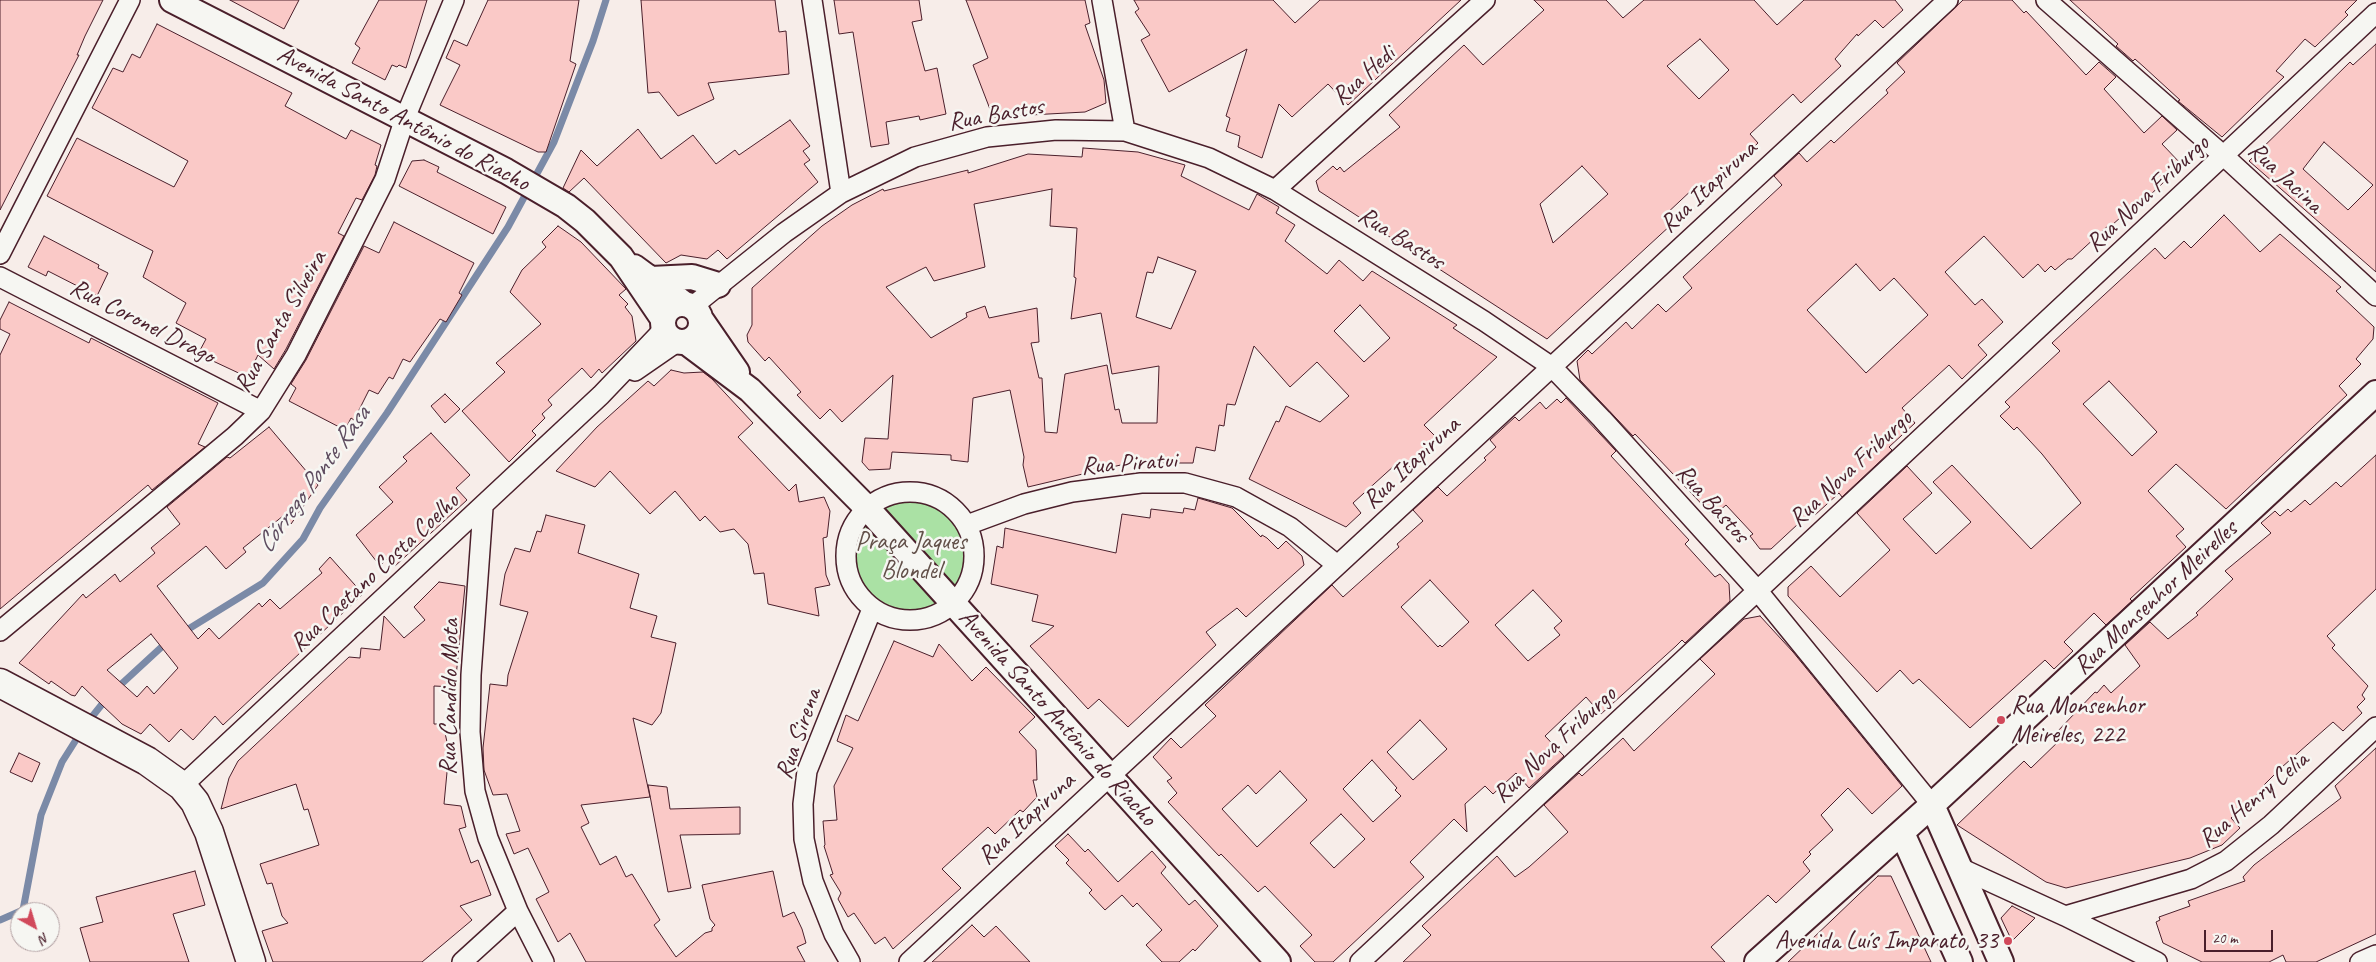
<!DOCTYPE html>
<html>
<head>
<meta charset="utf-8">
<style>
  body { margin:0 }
  #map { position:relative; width:2376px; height:962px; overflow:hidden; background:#f7ede9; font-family:Caveat,sans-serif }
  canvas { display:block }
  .north { position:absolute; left:10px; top:902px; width:50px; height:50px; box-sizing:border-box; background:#f6f6f2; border:1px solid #b1a0a2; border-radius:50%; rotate:141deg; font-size:14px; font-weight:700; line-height:20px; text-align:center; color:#4a1f2b }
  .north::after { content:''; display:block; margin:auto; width:18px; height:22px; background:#d1495b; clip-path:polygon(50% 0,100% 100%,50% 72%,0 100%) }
  .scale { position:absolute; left:2204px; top:930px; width:69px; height:22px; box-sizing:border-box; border:2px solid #4a1f2b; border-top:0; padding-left:6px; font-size:15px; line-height:18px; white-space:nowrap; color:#4a1f2b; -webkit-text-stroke:4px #f6f6f2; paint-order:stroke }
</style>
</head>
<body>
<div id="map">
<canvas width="2376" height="962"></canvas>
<div class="north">N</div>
<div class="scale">20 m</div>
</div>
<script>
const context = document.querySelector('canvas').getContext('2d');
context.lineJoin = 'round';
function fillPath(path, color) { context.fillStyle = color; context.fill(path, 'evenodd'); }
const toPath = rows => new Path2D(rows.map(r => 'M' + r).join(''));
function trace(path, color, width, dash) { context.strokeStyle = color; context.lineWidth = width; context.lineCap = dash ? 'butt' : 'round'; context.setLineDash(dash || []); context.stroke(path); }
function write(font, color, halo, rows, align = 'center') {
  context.font = font + ' Caveat,sans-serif'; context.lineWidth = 5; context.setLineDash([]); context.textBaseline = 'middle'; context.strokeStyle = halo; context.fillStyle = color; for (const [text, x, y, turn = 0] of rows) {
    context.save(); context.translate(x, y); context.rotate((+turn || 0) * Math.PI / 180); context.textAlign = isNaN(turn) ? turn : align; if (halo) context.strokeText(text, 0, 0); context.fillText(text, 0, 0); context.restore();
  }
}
fillPath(toPath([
  '851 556a60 60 0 1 1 120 0a60 60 0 1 1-120 0Z'
]), '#aae1a4');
trace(toPath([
  [182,633,263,583,303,539,320,508,387,413,508,227,554,142,593,41,606,0],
  [116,689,167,642],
  [87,723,107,698],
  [0,920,23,910,41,815,62,762,81,732]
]), '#7b8aa7', 7);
const building = toPath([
  [0,0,103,0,85,36,77,55,79,55,0,210,0,0],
  [230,0,299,0,284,29,230,0],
  [379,0,427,0,406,68,399,65,397,67,392,65,385,80,352,63,360,48,355,44,379,0],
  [488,0,579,0,570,61,576,64,546,152,538,152,440,105,460,65,446,58,454,40,467,46,488,0],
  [641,0,775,0,779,32,786,31,789,74,708,83,714,99,678,116,659,92,648,93,641,0],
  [834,0,919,0,922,20,912,22,925,71,937,68,946,114,920,120,919,116,886,122,889,144,871,147,853,32,839,34,834,0],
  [966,0,1085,0,1090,23,1085,25,1104,80,1106,103,1085,112,993,117,973,65,988,58,966,0],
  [1134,0,1273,0,1295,23,1320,0,1461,0,1348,105,1328,84,1292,117,1279,104,1262,158,1238,147,1240,136,1226,131,1230,118,1226,116,1247,49,1169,92,1141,40,1150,35,1135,12,1139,9,1134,0],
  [1534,0,1606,0,1623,18,1644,0,1754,0,1777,25,1804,0,1895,0,1903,10,1883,28,1875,20,1858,36,1857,34,1835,59,1841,66,1801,103,1793,94,1750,134,1758,143,1704,194,1696,186,1664,216,1672,224,1547,339,1319,191,1316,181,1333,166,1337,170,1340,167,1344,172,1400,127,1389,115,1464,45,1483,65,1544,10,1534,0],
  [1700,39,1729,70,1699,99,1667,66,1700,39],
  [1582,166,1608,194,1553,243,1540,204,1582,166],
  [1963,0,2012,0,2024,13,2026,11,2086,75,2099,62,2116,77,2104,89,2144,133,2162,116,2177,130,2162,144,2182,165,2149,196,2147,194,2112,225,2110,224,2072,259,2068,259,2055,270,2051,266,2045,272,2038,264,2023,278,1984,236,1945,272,1975,305,1982,299,2003,322,1978,345,1987,355,1962,379,1949,365,1902,408,1915,423,1889,447,1892,450,1842,497,1839,493,1815,515,1812,511,1771,549,1760,549,1750,536,1753,534,1726,505,1713,516,1635,434,1633,436,1580,380,1577,361,1588,350,1592,354,1626,322,1632,329,1658,304,1666,312,1692,288,1683,277,1782,185,1774,176,1799,153,1807,162,1831,140,1834,143,1888,93,1886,90,1905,72,1897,63,1963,0],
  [1856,264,1880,291,1894,278,1928,315,1866,373,1807,310,1856,264],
  [2070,0,2357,0,2345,12,2348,15,2315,47,2305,39,2276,71,2284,77,2222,137,2178,101,2180,100,2144,67,2135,59,2133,61,2116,46,2118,44,2070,0],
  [157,24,292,93,285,106,346,139,351,130,381,145,375,165,377,166,375,175,362,200,356,198,338,233,344,236,286,349,274,369,258,355,248,375,246,373,245,376,198,354,206,339,176,323,186,303,143,277,153,251,47,196,77,138,174,187,188,161,92,108,113,68,123,72,132,54,140,58,157,24],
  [2376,44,2376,272,2249,161,2350,62,2353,65,2376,44],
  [2324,142,2373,185,2348,210,2303,169,2324,142],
  [790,120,810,146,803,151,810,160,804,164,818,182,727,259,718,250,707,259,681,255,666,263,584,178,569,192,563,188,581,150,597,166,638,129,661,159,693,135,716,164,735,150,739,155,790,120],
  [1083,148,1138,152,1185,165,1181,176,1249,210,1257,194,1279,207,1276,213,1295,225,1285,241,1327,274,1339,260,1363,281,1372,271,1457,325,1453,328,1497,357,1424,425,1438,439,1403,473,1395,465,1353,503,1361,513,1346,527,1249,479,1276,421,1279,422,1286,406,1320,422,1349,396,1317,362,1290,387,1254,346,1235,405,1227,404,1224,426,1219,425,1215,451,1196,447,1193,463,1129,463,1028,487,1023,465,1024,457,1010,390,973,398,968,462,951,460,951,455,892,452,890,469,869,470,862,462,865,438,888,439,893,375,842,422,830,409,820,419,797,395,801,392,769,357,765,361,748,342,747,335,752,325,752,288,822,226,852,205,883,189,884,191,968,170,968,173,1028,154,1082,157,1083,148],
  [1052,189,1050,226,1077,228,1074,277,1076,278,1071,319,1101,313,1112,374,1159,366,1157,423,1122,423,1119,409,1115,410,1107,365,1065,374,1057,433,1045,432,1042,378,1039,378,1031,343,1039,342,1037,308,989,318,985,306,966,313,967,317,931,338,886,287,926,267,934,281,985,267,974,204,1052,189],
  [1158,257,1196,271,1171,329,1136,317,1147,272,1153,273,1158,257],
  [1360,305,1390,338,1364,362,1334,331,1360,305],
  [424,160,439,167,437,172,506,207,493,234,399,186,412,161,424,160],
  [2224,215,2260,252,2280,234,2341,287,2336,291,2374,327,2373,339,2356,359,2361,364,2339,386,2347,395,2226,509,2176,464,2148,491,2184,529,2176,536,2186,547,2130,599,2132,601,2106,625,2094,613,2064,642,2073,651,2054,669,2045,660,1970,728,1919,679,1913,684,1900,670,1877,692,1788,596,1788,587,1811,566,1840,597,1890,550,1857,513,1907,466,1932,493,1903,519,1936,554,1971,522,1933,482,1952,465,2031,549,2081,503,2042,454,2017,427,2014,430,2000,416,2010,407,2005,402,2060,351,2052,343,2155,248,2165,259,2184,241,2191,248,2224,215],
  [2109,381,2157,432,2132,456,2083,404,2109,381],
  [394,222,474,263,459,293,462,295,446,322,440,319,410,362,403,359,393,379,389,377,378,394,369,390,354,420,351,418,345,430,289,401,296,388,291,384,306,360,364,246,379,253,394,222],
  [558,226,581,242,626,289,619,295,628,304,625,307,632,316,636,341,602,373,599,369,591,378,582,368,548,400,552,405,542,414,545,418,532,431,536,435,509,462,462,411,505,372,496,363,541,324,510,292,522,270,546,247,542,242,558,226],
  [44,236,99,265,98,268,108,273,97,296,48,271,46,276,28,267,44,236],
  [9,302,89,343,91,338,218,403,198,444,205,447,152,490,148,485,0,609,0,355,10,334,0,329,0,320,9,302],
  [671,370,684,373,703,372,712,379,753,423,738,437,789,491,796,484,799,502,824,497,830,511,827,537,823,538,826,575,830,585,815,588,819,616,768,604,764,573,754,574,748,544,734,529,720,532,705,516,700,521,675,491,650,514,610,471,595,487,556,471,597,427,648,381,654,386,671,370],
  [445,394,460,409,445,423,431,406,445,394],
  [1566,398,1616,451,1611,456,1689,540,1685,544,1715,577,1720,574,1729,584,1730,601,1685,643,1682,640,1676,646,1601,714,1586,697,1545,736,1564,756,1529,788,1516,773,1493,794,1485,786,1465,804,1467,832,1454,819,1410,862,1424,877,1333,962,1315,962,1300,946,1312,935,1265,886,1258,892,1221,854,1219,856,1168,802,1177,793,1167,781,1172,778,1153,757,1171,738,1181,748,1216,716,1205,705,1332,585,1343,597,1399,547,1397,544,1423,521,1413,510,1438,487,1447,496,1486,460,1484,458,1496,447,1490,440,1515,417,1519,421,1540,402,1546,409,1557,399,1561,403,1566,398],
  [1430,580,1469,622,1442,647,1440,645,1438,647,1401,607,1430,580],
  [1533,590,1562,621,1554,628,1560,635,1528,661,1495,625,1533,590],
  [1420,720,1447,749,1413,780,1387,752,1420,720],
  [1372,760,1397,788,1395,790,1401,796,1373,822,1343,789,1372,760],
  [1280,771,1307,800,1257,847,1222,809,1248,785,1256,794,1280,771],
  [1341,814,1365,839,1334,868,1310,843,1341,814],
  [269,427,318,485,291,524,283,516,243,548,246,552,226,569,206,546,157,586,198,639,209,628,219,639,259,603,262,607,270,599,280,609,322,573,319,569,330,557,363,594,223,725,215,716,193,740,181,729,169,742,150,724,141,734,122,724,82,686,75,696,71,695,51,681,49,684,19,663,83,594,86,598,115,574,120,582,155,553,151,548,180,524,167,507,227,457,230,458,269,427],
  [151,634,178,668,154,694,147,686,137,697,107,670,151,634],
  [431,433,470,475,456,488,467,500,395,566,388,558,380,566,356,535,393,502,379,487,407,461,403,457,431,433],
  [2376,455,2376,589,2327,636,2335,645,2332,648,2368,686,2362,695,2365,699,2357,707,2362,713,2343,731,2333,722,2282,767,2264,785,2266,787,2231,818,2240,828,2222,845,2190,858,2066,888,2046,882,1957,825,2024,761,2031,768,2062,738,2056,733,2095,692,2097,693,2104,685,2111,693,2140,666,2125,645,2150,622,2168,639,2198,615,2196,613,2233,579,2225,571,2271,533,2261,523,2275,511,2280,516,2288,509,2291,512,2305,500,2310,505,2336,482,2341,487,2376,455],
  [1198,498,1232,508,1261,537,1262,535,1267,538,1278,549,1286,541,1302,556,1304,565,1246,617,1237,608,1206,632,1216,645,1128,727,1099,699,1088,709,1030,646,1054,626,1032,621,1038,595,991,584,997,546,1003,548,1005,528,1116,553,1122,514,1150,518,1151,509,1183,513,1184,508,1195,510,1198,498],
  [546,515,585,525,578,553,639,574,630,608,657,616,651,637,676,643,661,713,652,725,633,718,650,797,581,805,589,823,581,827,600,865,616,856,626,877,632,874,660,920,654,925,676,957,705,933,712,931,712,928,715,925,710,919,702,885,773,871,783,917,794,912,802,929,806,943,797,947,805,962,586,962,570,933,558,942,536,899,549,892,528,848,514,854,506,834,520,831,507,794,493,795,484,770,483,748,490,684,507,686,508,675,528,612,500,605,505,574,515,548,530,552,537,531,541,532,546,515],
  [439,582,465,586,455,687,434,686,434,724,443,724,449,751,444,804,461,806,466,827,459,829,471,863,478,860,491,895,460,906,472,920,422,962,273,962,262,931,288,923,282,916,272,883,267,884,260,864,319,845,308,809,304,810,296,784,221,809,229,778,238,761,349,657,360,658,361,648,380,650,384,616,404,638,425,620,414,607,439,582],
  [1760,616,1793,652,1902,786,1872,814,1848,788,1821,815,1833,830,1809,852,1811,854,1803,862,1810,871,1776,903,1768,895,1711,947,1725,962,1403,962,1431,935,1422,926,1497,856,1515,877,1529,867,1568,832,1544,805,1579,773,1582,776,1623,738,1634,751,1715,674,1700,659,1744,619,1760,616],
  [894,641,933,657,939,644,972,681,986,667,1035,717,1019,732,1036,750,1037,780,1033,780,1037,797,1023,812,1020,810,995,834,988,827,942,869,961,888,893,949,885,937,875,944,854,913,848,917,838,899,841,893,830,875,833,874,824,846,825,845,823,821,837,820,834,786,853,748,837,741,846,715,858,721,894,641],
  [2376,748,2376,934,2316,962,2286,962,2283,955,2269,962,2202,962,2163,943,2156,922,2160,920,2159,917,2190,906,2188,901,2245,881,2243,877,2254,865,2341,798,2335,786,2376,748],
  [19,753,40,763,32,782,10,772,19,753],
  [648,785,667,787,670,809,740,807,740,834,680,835,691,888,668,892,648,785],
  [1068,834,1085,852,1088,849,1118,882,1152,851,1166,867,1161,873,1189,905,1195,900,1218,926,1195,951,1193,949,1179,962,1162,962,1146,945,1162,930,1137,903,1133,907,1122,895,1105,910,1089,893,1092,890,1066,863,1069,860,1055,846,1068,834],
  [195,871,205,905,173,914,189,962,90,962,80,928,103,922,96,897,195,871],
  [1878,876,1891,876,1931,962,1788,962,1878,876],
  [2012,906,2035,918,2012,941,2001,918,2012,906],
  [972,925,984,937,996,926,1030,962,932,962,972,925]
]);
fillPath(building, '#fac9c7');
trace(building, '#4a1f2b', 1);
const minor = toPath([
  [812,0,841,193],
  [1102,0,1125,131],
  [2046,0,2225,157,2376,296],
  [1275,190,1485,0],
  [0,254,130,0],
  [0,277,261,411],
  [693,306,784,233,841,193,915,157,987,137,1056,130,1125,131,1209,158,1275,190,1484,321,1552,367,1602,419,1757,590,1932,805],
  [635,371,677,342],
  '846 556a64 64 0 1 1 128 0a64 64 0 1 1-128 0Z',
  [483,508,471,675,470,732,475,791,488,838,518,911,544,962],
  [967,525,1024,504,1072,492,1141,483,1185,483,1236,497,1290,527,1337,565],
  [0,631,235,436,261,411,296,355,385,179,405,118,454,0],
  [182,786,601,395,664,329],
  [1958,867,2065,916,2157,962],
  [2065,916,2191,879,2226,861,2271,825,2376,727],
  [462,962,518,911],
  [850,962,834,934,813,881,804,839,803,804,807,771,872,609],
  [909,962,1948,0],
  [1360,962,2376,13],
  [2360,962,2376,955]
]);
const tertiary = toPath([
  [172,0,506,171,566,206,585,221,621,257,663,319],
  [634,267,683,303],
  [651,279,692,277,718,285],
  '663 323a19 19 0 1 1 38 0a19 19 0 1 1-38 0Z',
  [702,321,737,372],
  [686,342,750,390,867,508,1278,962],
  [1932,805,2001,962],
  [1902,833,1960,962],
  [1757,962,1932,805,2376,393]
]);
const secondary = toPath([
  [0,683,147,761,182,786,195,802,209,832,251,962]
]);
trace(minor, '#4a1f2b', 22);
trace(tertiary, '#4a1f2b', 28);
trace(secondary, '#4a1f2b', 31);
trace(minor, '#f6f6f2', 19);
trace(tertiary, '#f6f6f2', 24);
trace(secondary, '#f6f6f2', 28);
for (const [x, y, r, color] of [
  [2001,720,5,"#d1495b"],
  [2008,941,5,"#d1495b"]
]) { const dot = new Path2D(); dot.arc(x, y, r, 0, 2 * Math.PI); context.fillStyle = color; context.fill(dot); trace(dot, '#f6f6f2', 2); }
write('25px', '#4a1f2b', '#f6f6f2', [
  ["Rua Hedi",1364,76,-42],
  ["Rua Bastos",996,115,-10],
  ["Avenida Santo Antônio do Riacho",403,119,28],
  ["Rua Jacina",2285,178,43],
  ["Rua Itapiruna",1709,187,-43],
  ["Rua Nova Friburgo",2148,194,-43],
  ["Rua Bastos",1401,239,32],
  ["Rua Coronel Drago",142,322,27],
  ["Rua Santa Silveira",281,322,-60],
  ["Rua Itapiruna",1412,463,-43],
  ["Rua Piratui",1129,464,-4],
  ["Rua Nova Friburgo",1851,469,-43],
  ["Rua Bastos",1712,504,48],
  ["Rua Caetano Costa Coelho",375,573,-43],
  ["Rua Monsenhor Meirelles",2156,598,-43],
  ["Rua Candido Mota",450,697,-89],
  ["Avenida Santo Antônio do Riacho",1057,718,48],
  ["Rua Sirena",799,734,-71],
  ["Rua Nova Friburgo",1555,745,-43],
  ["Rua Henry Celia",2254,800,-40],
  ["Rua Itapiruna",1027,819,-43]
]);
write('25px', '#625049', '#f6f6f2', [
  ["Praça Jaques",911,542],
  ["Blondel",911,571]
]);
write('25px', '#4a1f2b', '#f6f6f2', [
  ["Rua Monsenhor",2011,706],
  ["Meireles, 222",2011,735],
  ["Avenida Luís Imparato, 33",1998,941,"right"]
], 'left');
write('italic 26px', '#5e4c5f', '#f6f6f2', [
  ["Córrego Ponte Rasa",314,480,-54]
]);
</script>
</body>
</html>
